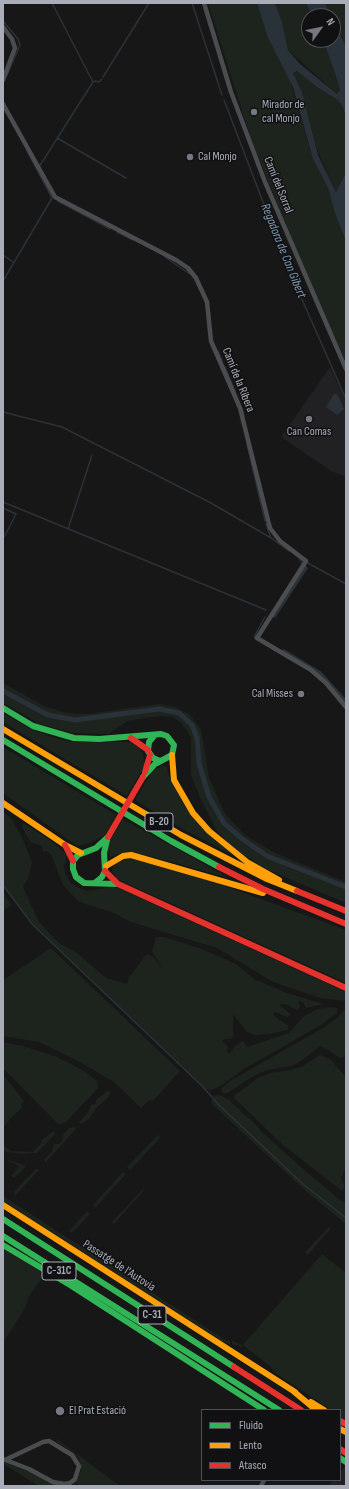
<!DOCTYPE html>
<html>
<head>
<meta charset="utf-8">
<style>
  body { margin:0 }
  #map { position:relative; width:349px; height:1489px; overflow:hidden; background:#171717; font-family:"Sofia Sans Condensed",sans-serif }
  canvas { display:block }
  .frame { position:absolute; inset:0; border:4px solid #a8adb8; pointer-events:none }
  .legend { position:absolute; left:201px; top:1409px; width:140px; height:72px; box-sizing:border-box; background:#111113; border:1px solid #4d4f55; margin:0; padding:5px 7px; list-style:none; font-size:12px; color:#a8adb8 }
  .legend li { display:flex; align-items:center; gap:8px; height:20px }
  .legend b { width:20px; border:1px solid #4d4f55 }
  .north { position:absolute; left:301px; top:8px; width:40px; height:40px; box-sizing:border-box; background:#111113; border:1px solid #4d4f55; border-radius:50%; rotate:57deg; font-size:11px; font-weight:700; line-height:16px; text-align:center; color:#a8adb8 }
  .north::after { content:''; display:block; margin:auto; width:14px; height:18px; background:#757880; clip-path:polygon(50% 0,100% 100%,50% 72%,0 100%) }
</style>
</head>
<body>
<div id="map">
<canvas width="349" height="1489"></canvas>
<div class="frame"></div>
<ul class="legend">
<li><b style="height:5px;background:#30b455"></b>Fluido</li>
<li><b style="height:5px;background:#ff9f0a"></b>Lento</li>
<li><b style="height:5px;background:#e5322d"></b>Atasco</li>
</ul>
<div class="north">N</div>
</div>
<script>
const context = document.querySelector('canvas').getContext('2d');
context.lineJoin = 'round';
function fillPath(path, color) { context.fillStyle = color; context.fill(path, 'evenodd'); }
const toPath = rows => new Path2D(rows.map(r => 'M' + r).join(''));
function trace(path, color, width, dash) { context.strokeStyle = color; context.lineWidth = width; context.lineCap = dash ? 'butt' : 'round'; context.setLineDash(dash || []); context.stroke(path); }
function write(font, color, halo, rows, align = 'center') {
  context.font = font + ' "Sofia Sans Condensed",sans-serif'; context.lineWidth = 3; context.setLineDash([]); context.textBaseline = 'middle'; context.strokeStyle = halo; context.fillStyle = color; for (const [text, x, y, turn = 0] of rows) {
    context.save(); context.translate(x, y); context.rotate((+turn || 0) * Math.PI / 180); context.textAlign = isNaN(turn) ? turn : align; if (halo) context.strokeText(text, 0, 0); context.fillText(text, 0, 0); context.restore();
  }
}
fillPath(toPath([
  [330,367,346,401,346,477,331,471,281,437],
  [346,1465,346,1486,328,1486,333,1480,340,1480,340,1472]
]), '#212123');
fillPath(toPath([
  [208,3,257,3,270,41,291,83,313,159,328,188,335,213,346,242,346,362,313,290,251,139],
  [275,3,306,3,312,16,309,16,309,40,323,40,338,82,340,90,338,95,288,50,282,22],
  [325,3,346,3,346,47,333,21,333,16,331,16],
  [297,71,317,87,338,100,343,107,346,118,346,173,336,192,316,147,302,92,293,73],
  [3,683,44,706,66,713,88,714,159,704,175,707,189,714,201,729,209,778,225,814,245,835,275,853,346,882,346,903,266,869,233,848,217,831,201,800,191,775,191,737,182,724,173,717,158,716,127,721,109,734,73,733,40,724,3,703],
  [3,713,33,730,58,739,74,742,131,742,140,749,143,754,145,765,127,796,3,722],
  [3,747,116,815,105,835,91,843,77,846,3,793],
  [164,765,167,767,169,776,177,792,234,856,185,830,135,800,153,770],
  [3,812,11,818,22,837,32,863,28,878,23,887,39,922,59,943,77,953,106,978,127,984,129,977,147,954,152,956,163,968,152,952,156,937,164,937,202,949,236,964,254,979,284,992,323,1004,306,1008,303,1002,298,1001,300,1007,297,1010,285,1004,279,1004,291,1015,287,1017,275,1012,273,1014,277,1018,289,1026,287,1030,271,1034,254,1035,247,1032,233,1014,233,1038,222,1040,228,1047,227,1051,229,1054,235,1046,243,1041,247,1047,289,1033,304,1016,318,1009,330,1007,337,1008,337,1013,321,1025,244,1069,222,1085,211,1090,205,1089,32,924,3,885],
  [123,819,229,878,154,857,121,853,110,857,108,850,110,839],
  [23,823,50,840,67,855,64,866,65,873,70,882,77,887,87,891,111,887,118,888,346,992,346,1001,320,998,273,982,217,948,131,922,112,912,88,905,78,901,63,885,52,856,47,851,43,852,42,846,31,842,26,835,22,826],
  [130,858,203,878,346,930,346,983,117,879,112,870,116,862],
  [3,892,11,905,3,911],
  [51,948,180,1071,153,1101,149,1100,141,1108,114,1082,80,1062,39,1042,3,1036,3,980],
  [346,1008,346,1050,344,1057,339,1058,330,1051,320,1046,301,1061,292,1066,267,1070,252,1077,229,1092,225,1094,222,1092,221,1089,224,1086,230,1081,323,1028,338,1017],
  [3,1042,23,1046,57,1057,84,1071,97,1081,98,1088,66,1122,59,1125,3,1068],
  [320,1055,330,1059,346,1077,346,1166,342,1177,340,1176,345,1187,342,1191,283,1145,234,1098,235,1095,258,1078,270,1073,291,1070,303,1066],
  [3,1075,24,1101,21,1104,22,1108,14,1115,3,1127],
  [108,1091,111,1092,108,1098,97,1107,89,1119,81,1124,79,1122,89,1111,91,1105,95,1104,97,1099],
  [215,1095,222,1096,229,1100,249,1119,250,1118,262,1132,301,1167,341,1201,346,1202,346,1224,308,1193,213,1105,211,1101],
  [74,1127,76,1129,46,1162,44,1160,52,1151,54,1144,59,1144,63,1139,63,1135,69,1128],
  [54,1131,55,1134,37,1153,22,1154,3,1151,3,1145,11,1151,33,1152,41,1144,42,1140],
  [158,1135,161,1137,130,1170,127,1167],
  [3,1159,16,1162,26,1166,14,1178,11,1176,20,1166],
  [36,1169,39,1170,15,1196,14,1192],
  [123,1172,126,1174,96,1207,93,1205],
  [143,1189,144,1190,114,1224,112,1222],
  [3,1196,227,1341,230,1341,230,1344,222,1341,3,1201],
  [87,1211,90,1214,72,1233,69,1231],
  [329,1227,331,1228,308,1255,305,1252],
  [3,1248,40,1270,42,1278,29,1296,25,1308,3,1343],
  [322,1254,346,1273,346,1421,340,1417,340,1410,330,1410,327,1407,275,1373,271,1367,243,1345,241,1347,232,1344,232,1341,243,1345],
  [57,1439,89,1463,120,1486,81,1486,76,1483,73,1486,73,1483,81,1472,80,1461,74,1453,56,1441],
  [4,1462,33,1473,61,1486,39,1486,5,1465]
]), '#1d241e');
fillPath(toPath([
  [257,3,275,3,282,22,288,50,300,64,337,94,340,90,338,82,323,40,333,40,333,21,346,47,346,118,343,107,338,100,317,87,297,71,293,73,302,92,318,155,336,192,346,173,346,242,335,213,328,188,313,159,293,87,268,38],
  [306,3,325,3,331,16,312,16],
  [334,394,337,394,344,409,337,415,326,407]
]), '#2a3239');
trace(toPath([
  [52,3,93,82],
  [192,3,222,95],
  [3,21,18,39,20,45,7,75],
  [103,77,149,3],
  [224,100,289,270,346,399],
  [57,138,126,178],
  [39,167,93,82,95,81,99,82,102,79],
  [58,201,110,229],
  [117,232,133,240],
  [3,255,13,262],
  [165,257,190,274],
  [3,281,52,198,27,151],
  [218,351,222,361],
  [225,367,235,391],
  [242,408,244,416],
  [3,412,62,427,211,503,271,538],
  [247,444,265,521],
  [3,502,266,610],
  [3,508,16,514,3,539],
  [266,524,271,538,289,551],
  [68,529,92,455],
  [299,558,301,562],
  [306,562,346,584],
  [256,637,254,637,265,617],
  [3,885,32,924,202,1086,220,1106,304,1185,346,1218]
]), '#2a3239', 1.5);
trace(toPath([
  [274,615,305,568],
  [284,652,320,674,346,703],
  [3,691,48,715,75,720,159,709,179,713,192,725,197,738,199,763,209,797,224,823,241,838,267,856,346,887]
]), '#2a3239', 5);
trace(toPath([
  [204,3,231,92,265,182,346,369],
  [3,27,12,39,15,48,3,80],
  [3,104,55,197,176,260,188,268,196,278,207,302,211,341,240,408,270,528,280,541,306,561,257,638,311,670,326,683,346,707],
  [3,1459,29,1469,53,1482,64,1484,70,1483,75,1479,79,1466,72,1455,49,1441,43,1442,7,1459],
  [261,1486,264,1480]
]), '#4b4c50', 4.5);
trace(toPath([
  [3,708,33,726,74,738,99,739,161,734,167,736,174,745,172,755,155,764,143,777],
  [154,736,149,742,148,751,153,758,160,761],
  [3,740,171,841,219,867],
  [108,837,96,848,78,855,73,861,73,869,76,877,84,883,117,884],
  [96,882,102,877,105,871,104,853,107,840],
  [3,1219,234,1367],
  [3,1236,279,1410],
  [3,1245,70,1285,264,1410],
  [340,1458,346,1462]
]), '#30b455', 6);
trace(toPath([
  [3,729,181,835,267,879,297,891],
  [172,755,174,780,193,813,209,831,247,862,279,880],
  [3,803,65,845,81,853],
  [106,866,123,856,131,855,263,893],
  [3,1205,295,1392],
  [292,1390,316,1410],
  [311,1402,324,1410],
  [340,1429,346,1432]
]), '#ff9f0a', 6);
trace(toPath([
  [131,738,148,750],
  [145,772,150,755],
  [65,845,73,861],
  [219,867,263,889,346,924],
  [105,871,118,884,346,988],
  [297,891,346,911],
  [234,1367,301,1410],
  [340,1421,346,1424],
  [340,1449,346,1453]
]), '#e5322d', 6);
trace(toPath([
  [108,837,143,777]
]), '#e5322d', 6);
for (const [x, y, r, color] of [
  [254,112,4,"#757880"],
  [190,157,4,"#757880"],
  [309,419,4,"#757880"],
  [301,694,4,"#757880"],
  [60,1411,5,"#757880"]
]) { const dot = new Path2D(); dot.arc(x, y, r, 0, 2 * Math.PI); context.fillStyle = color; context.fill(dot); trace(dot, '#111113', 1.5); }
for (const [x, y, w] of [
  [159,822,28],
  [59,1271,34],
  [152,1315,28]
]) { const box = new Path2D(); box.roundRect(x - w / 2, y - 9, w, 18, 3); context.fillStyle = '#111113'; context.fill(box); trace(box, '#a8adb8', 1); }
write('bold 11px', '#a8adb8', null, [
  ["B-20",159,822],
  ["C-31C",59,1271],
  ["C-31",152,1315]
]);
write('12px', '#a8adb8', '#111113', [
  ["Mirador de",262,105],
  ["cal Monjo",262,119],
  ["Cal Monjo",198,157],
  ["Can Comas",309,432,"center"],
  ["Cal Misses",293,694,"right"],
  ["El Prat Estació",69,1411]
], 'left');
write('12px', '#a8adb8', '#111113', [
  ["Camí del Sorral",278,185,68],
  ["Camí de la Ribera",238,380,68],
  ["Passatge de l'Autovia",119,1266,33]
]);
write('italic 13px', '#7f9bb3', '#111113', [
  ["Regadora de Can Gibert",283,251,68]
]);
</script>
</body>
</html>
